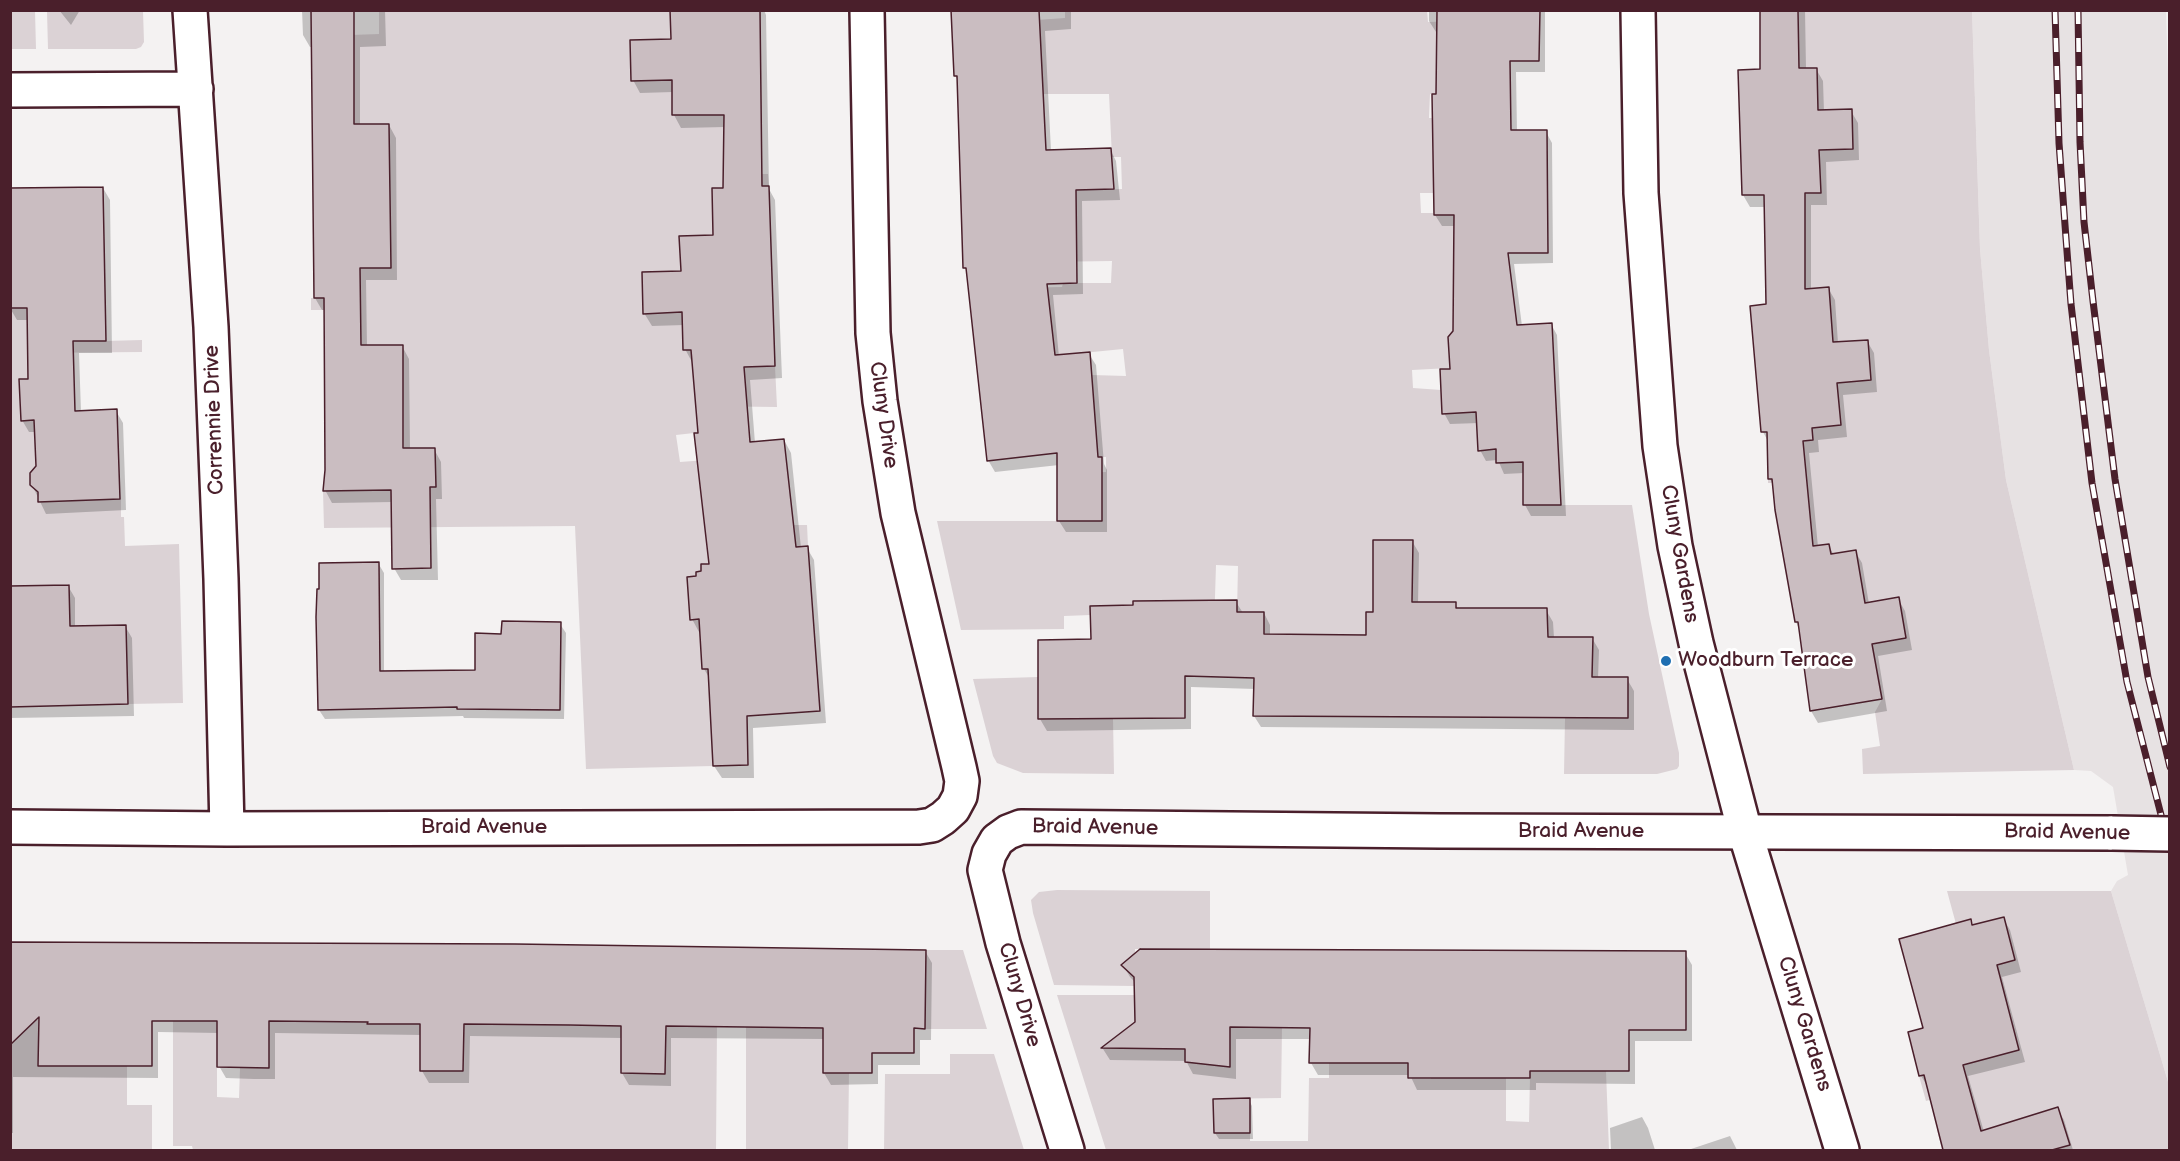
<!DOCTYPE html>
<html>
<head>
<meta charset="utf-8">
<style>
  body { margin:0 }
  #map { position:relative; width:2180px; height:1161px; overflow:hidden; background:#f4f2f2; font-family:"Balsamiq Sans",sans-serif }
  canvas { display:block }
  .frame { position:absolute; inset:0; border:12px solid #4a1f2b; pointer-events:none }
</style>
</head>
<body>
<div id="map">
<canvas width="2180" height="1161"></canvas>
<div class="frame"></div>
</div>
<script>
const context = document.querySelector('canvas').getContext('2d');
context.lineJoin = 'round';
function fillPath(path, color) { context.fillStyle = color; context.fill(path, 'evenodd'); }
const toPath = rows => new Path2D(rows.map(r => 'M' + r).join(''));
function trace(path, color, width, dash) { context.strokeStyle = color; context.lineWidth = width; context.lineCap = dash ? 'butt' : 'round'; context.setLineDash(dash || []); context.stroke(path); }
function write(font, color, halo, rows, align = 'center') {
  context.font = font + ' "Balsamiq Sans",sans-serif'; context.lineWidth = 6; context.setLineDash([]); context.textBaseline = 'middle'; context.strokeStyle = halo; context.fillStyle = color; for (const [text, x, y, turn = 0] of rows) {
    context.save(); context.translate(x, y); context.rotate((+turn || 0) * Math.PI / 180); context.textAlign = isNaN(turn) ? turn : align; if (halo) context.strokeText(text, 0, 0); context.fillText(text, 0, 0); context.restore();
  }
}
fillPath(toPath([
  [1972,11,2166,11,2170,138,2169,1085,2111,891,2117,881,2128,875,2113,787,2091,771,2074,770,2006,480,1989,350,1980,249]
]), '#e7e2e3');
fillPath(toPath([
  [11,10,35,11,36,49,11,49],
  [1065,10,1427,10,1428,22,1458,21,1445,56,1436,65,1436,87,1486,94,1430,94,1429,118,1488,118,1433,171,1433,193,1420,193,1421,213,1433,213,1434,215,1462,215,1457,327,1448,337,1450,368,1412,370,1413,388,1441,390,1443,414,1471,412,1476,408,1479,450,1495,449,1497,463,1523,462,1524,505,1632,505,1649,614,1679,753,1679,766,1677,769,1657,774,1564,774,1565,718,1628,718,1628,678,1592,677,1592,637,1540,637,1540,620,1547,620,1547,608,1456,636,1456,602,1419,602,1413,675,1413,540,1373,540,1373,612,1366,613,1366,635,1264,634,1264,612,1237,612,1238,566,1216,565,1214,628,1193,628,1192,676,1185,676,1184,601,1133,601,1133,605,1090,615,1064,616,1064,629,961,630,937,521,1102,521,1101,481,1078,473,1106,472,1106,457,1066,457,1093,397,1092,375,1126,376,1123,349,1062,355,1055,359,1049,304,1010,307,1008,288,1062,287,1063,283,1111,283,1112,261,1043,262,1076,190,1122,189,1121,157,1112,157,1109,94,1043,94,1036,20,1065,18],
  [47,11,143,11,144,42,141,47,136,49,48,49],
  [379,11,670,11,673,115,762,114,762,150,724,150,723,171,762,171,762,174,768,174,769,186,712,188,713,235,679,236,681,271,642,273,643,314,682,312,732,348,733,367,775,366,777,407,696,406,712,431,676,435,680,462,707,460,713,516,792,508,792,525,807,525,808,546,774,548,731,562,701,564,701,571,696,572,696,576,687,577,690,619,699,619,702,669,733,667,712,749,713,766,586,769,575,526,324,528,323,491,403,490,435,448,404,448,402,345,361,345,361,321,324,321,324,310,311,310,311,298,350,298,357,268,391,268,389,124,313,125,350,35,379,34],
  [1799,11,1972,11,1980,249,1989,350,2006,480,2074,770,1863,774,1862,749,1880,746,1875,712,1882,699,1871,641,1879,643,1906,638,1899,598,1866,607,1855,550,1831,554,1829,544,1812,547,1808,497,1774,500,1773,483,1768,483,1768,479,1797,479,1795,441,1813,440,1812,428,1840,425,1837,380,1871,379,1868,340,1840,342,1833,344,1828,287,1781,291,1794,194,1821,193,1819,146,1853,149,1852,110,1818,113,1816,68,1788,68,1771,43,1799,43],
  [105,265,105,341,142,340,142,352,28,353,28,375,49,375,49,378,19,380,21,420,34,420,36,467,30,473,30,485,37,490,38,502,121,499,121,517,124,517,125,546,179,544,183,703,128,704,126,625,65,626,11,586,10,308,27,308,42,266],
  [1038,677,1038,719,1113,718,1114,774,1023,773,997,763,993,756,973,679],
  [1057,890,1210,891,1210,949,1135,949,1135,955,1126,961,1134,975,1135,986,1054,985,1033,913,1031,900,1039,892],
  [1947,891,2111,891,2169,1085,2169,1150,2052,1150,2070,1144,2058,1107,1941,1145,1937,1130,1978,1119,1969,1089,1926,1101,1919,1076,2019,1050,2009,1010,1984,969,2015,960,2004,917,1972,925,1970,920,1956,924],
  [926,950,963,950,987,1029,925,1029],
  [368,981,368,1024,425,1024,421,1071,463,1071,464,1032,458,1024,515,1025,569,1010,570,1026,626,1026,621,1034,621,1073,665,1074,665,1034,661,1026,717,1027,716,1150,193,1150,192,1146,173,1146,173,1021,230,1021,217,1052,217,1097,239,1098,240,1068,269,1068,269,1029,264,1021,337,1022],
  [746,986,823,1028,823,1073,849,1073,848,1150,746,1150],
  [1057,995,1135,995,1135,1027,1129,1027,1123,1031,1123,1042,1129,1049,1143,1049,1148,1042,1185,1034,1185,1062,1226,1027,1282,1028,1281,1098,1213,1099,1214,1133,1250,1133,1250,1141,1308,1141,1309,1078,1329,1078,1329,1038,1386,1063,1408,1063,1409,1079,1431,1079,1431,1037,1506,1078,1506,1121,1529,1122,1531,1030,1584,1038,1585,1071,1606,1071,1609,1150,1106,1150],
  [16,1020,43,1020,38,1027,38,1066,82,1066,127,1020,127,1105,152,1105,152,1150,11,1150,10,1045,16,1040],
  [950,1054,994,1054,1024,1150,884,1150,885,1074,950,1074]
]), '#dbd2d5');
fillPath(toPath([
  [59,10,80,10,71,25],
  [302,10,385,10,386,46,360,47,360,126,389,125,396,138,397,280,366,280,367,347,402,346,409,359,410,449,434,449,441,462,442,499,436,499,438,580,401,580,394,568,393,502,332,503,325,490,327,470,325,310,322,310,315,298,313,47,310,47,303,35],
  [672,10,764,10,766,15,769,189,775,200,782,378,750,380,755,443,784,440,791,453,801,548,807,548,814,560,826,723,753,728,754,778,722,778,714,766,710,679,704,669,701,632,699,632,692,619,697,577,711,565,692,362,685,349,684,325,652,326,644,313,715,236,724,189,725,127,681,128,674,115,673,92,640,93,633,80,672,41],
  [953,10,1071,10,1071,29,1045,31,1051,151,1110,149,1116,161,1120,200,1082,201,1083,294,1053,295,1059,357,1089,354,1096,365,1104,464,1107,470,1107,532,1066,532,1059,521,1059,465,995,472,988,460,968,273,965,268,958,81,955,75],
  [1429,10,1545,10,1545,72,1516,72,1517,132,1546,132,1552,143,1553,263,1514,264,1522,326,1551,324,1557,335,1566,516,1531,516,1525,505,1524,473,1504,474,1498,460,1486,461,1480,450,1479,423,1450,424,1444,413,1452,370,1455,331,1455,226,1442,226,1435,215,1438,32,1436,32,1429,21],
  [1761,10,1805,10,1806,69,1816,69,1823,81,1824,112,1851,111,1858,123,1859,160,1826,162,1827,205,1811,205,1811,290,1828,288,1835,300,1838,343,1867,341,1874,353,1877,392,1843,395,1847,437,1818,440,1819,452,1809,453,1818,547,1828,545,1834,555,1855,551,1862,563,1869,604,1898,599,1905,611,1912,650,1878,656,1887,711,1818,723,1811,711,1802,636,1796,622,1774,486,1770,479,1769,443,1763,432,1767,306,1766,207,1750,207,1743,195,1761,71],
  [103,188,110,200,112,353,79,353,81,412,116,411,123,423,126,510,46,514,32,485,37,466,36,432,29,432,22,420,29,380,28,320,17,320,10,308,10,190],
  [1412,541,1419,553,1418,604,1455,604,1459,610,1546,610,1553,622,1554,638,1592,638,1599,650,1598,679,1627,679,1634,691,1634,730,1261,727,1254,716,1255,689,1191,687,1191,729,1047,731,1040,719,1092,641,1236,602,1243,613,1264,613,1270,625,1270,636,1367,637,1374,614],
  [378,563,384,573,384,673,476,671,560,624,566,633,564,719,464,718,463,716,325,719,319,710],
  [68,586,75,598,75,627,125,626,132,638,134,716,10,718,10,588],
  [2003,918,2010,930,2021,972,2002,977,2025,1062,1968,1076,1984,1132,2057,1109,2064,1120,2073,1150,1945,1150,1928,1087,1921,1076,1910,1033,1924,1029,1970,921,1973,927],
  [10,943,925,951,932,963,931,1040,920,1040,920,1065,878,1065,878,1084,831,1085,824,1073,825,1039,671,1038,671,1086,629,1085,622,1073,622,1038,470,1036,469,1083,429,1083,422,1071,422,1035,275,1033,275,1079,254,1079,226,1078,219,1066,219,1033,158,1032,158,1078,13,1077,13,1133,10,1133],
  [1685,953,1692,965,1692,1041,1635,1041,1635,1084,1536,1083,1536,1090,1417,1090,1410,1075,1318,1075,1311,1063,1311,1039,1236,1039,1236,1079,1193,1074,1186,1061,1110,1060,1103,1049,1136,1023,1136,983,1130,977,1123,965],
  [1249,1100,1252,1106,1253,1139,1219,1139,1215,1133],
  [1642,1117,1648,1128,1655,1150,1611,1150,1610,1128],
  [1730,1136,1737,1150,1688,1150]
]), '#0003');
const building = toPath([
  [311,10,354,10,354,124,389,124,391,268,360,268,361,345,403,345,403,448,435,448,436,487,430,487,431,568,392,569,391,490,323,491,325,470,324,298,314,298,311,10],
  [670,10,760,10,762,186,769,186,775,366,744,367,750,442,784,439,796,547,808,546,820,711,747,716,748,765,713,766,708,669,702,669,699,619,690,620,687,577,696,576,696,572,701,571,701,564,709,564,694,433,698,433,691,350,683,350,682,312,643,314,642,272,681,271,679,236,713,235,712,188,723,188,724,115,672,115,672,80,631,81,630,40,671,39,670,10],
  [951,10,1039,10,1046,150,1111,148,1114,189,1076,190,1077,283,1047,284,1055,355,1090,352,1098,457,1102,457,1102,521,1057,521,1057,453,987,461,966,268,963,268,957,76,954,76,951,10],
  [1437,10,1540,10,1539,61,1510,61,1511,130,1547,130,1548,253,1508,253,1517,325,1552,323,1561,505,1523,505,1523,462,1496,463,1496,449,1478,451,1476,412,1442,414,1440,369,1450,369,1448,337,1453,331,1454,215,1434,215,1432,94,1436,94,1437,10],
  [1760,10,1798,10,1799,68,1817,68,1818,110,1852,109,1853,149,1819,150,1821,193,1805,193,1805,289,1829,287,1833,342,1868,340,1871,380,1837,383,1841,425,1812,428,1813,440,1803,441,1813,546,1829,544,1831,554,1856,550,1865,603,1899,597,1906,638,1872,644,1882,699,1810,711,1798,622,1795,622,1775,510,1772,479,1768,479,1767,432,1761,432,1750,306,1766,304,1764,195,1742,195,1738,70,1760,69,1760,10],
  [103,187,106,341,73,341,75,411,117,409,120,499,38,502,38,492,30,485,30,473,36,466,34,420,21,421,19,379,28,379,27,308,10,308,10,188,103,187],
  [1373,540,1413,540,1412,602,1456,602,1456,608,1547,608,1548,637,1593,637,1592,677,1628,677,1628,718,1253,716,1254,678,1185,676,1185,718,1038,719,1038,640,1091,639,1090,606,1133,605,1133,601,1237,600,1237,612,1264,612,1264,634,1366,635,1366,612,1373,612,1373,540],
  [379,562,380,671,475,670,475,633,501,634,502,621,561,622,560,710,457,709,457,707,318,710,316,617,317,589,319,589,319,563,379,562],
  [69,585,70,626,126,625,128,704,10,707,10,586,69,585],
  [2004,917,2015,960,1997,965,2019,1050,1963,1065,1981,1131,2058,1107,2070,1145,2052,1150,1943,1150,1924,1075,1919,1076,1908,1032,1923,1028,1899,939,1971,919,1972,925,2004,917],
  [10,942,515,944,926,950,925,1029,914,1028,914,1053,872,1053,872,1073,823,1073,823,1028,666,1026,665,1074,621,1073,621,1026,569,1025,464,1024,463,1071,420,1071,420,1024,367,1024,368,1022,269,1021,269,1068,217,1067,217,1021,152,1021,152,1066,38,1066,39,1017,10,1045,10,942],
  [1140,949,1686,951,1686,1030,1629,1030,1629,1071,1530,1071,1530,1078,1408,1078,1408,1063,1309,1063,1310,1028,1230,1027,1230,1067,1185,1062,1185,1049,1101,1048,1135,1022,1134,977,1121,965,1140,949],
  [1250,1098,1250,1133,1214,1133,1213,1099,1250,1098]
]);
fillPath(building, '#cabdc1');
trace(building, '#4a1f2b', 1.5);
const minor = toPath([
  [190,10,211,327,221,579,227,829],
  [10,90,196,89],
  [10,827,227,829,919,827,932,825,943,818,953,809,960,796,962,781,959,767,898,513,880,401,873,333,867,10],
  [1067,1150,1003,943,985,870,989,854,997,840,1008,832,1021,827,1440,831,2112,833]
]);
const tertiary = toPath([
  [1638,10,1641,193,1660,446,1675,546,1696,643,1745,832,1842,1150]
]);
trace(minor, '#4a1f2b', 38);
trace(tertiary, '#4a1f2b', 38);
trace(minor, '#fff', 33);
trace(tertiary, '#fff', 33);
const rail = toPath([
  [2055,10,2059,143,2065,225,2071,304,2092,483,2127,682,2170,850],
  [2078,10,2080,142,2084,222,2093,301,2115,479,2148,677,2170,767]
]);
trace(rail, '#4a1f2b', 7);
trace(rail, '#fff', 4.5, [14]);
const minorBridge = toPath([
  [2112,833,2170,834]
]);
trace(minorBridge, '#4a1f2b', 38, []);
trace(minorBridge, '#fff', 33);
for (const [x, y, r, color] of [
  [1666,661,6,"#1f6fb2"]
]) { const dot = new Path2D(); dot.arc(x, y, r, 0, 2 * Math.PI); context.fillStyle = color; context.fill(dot); trace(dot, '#fff', 2); }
write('21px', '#4a1f2b', '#fff', [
  ["Cluny Drive",883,415,82],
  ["Corrennie Drive",215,420,-92],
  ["Cluny Gardens",1679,554,80],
  ["Braid Avenue",484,828],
  ["Braid Avenue",1095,828,1],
  ["Braid Avenue",1581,832],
  ["Braid Avenue",2067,833,1],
  ["Cluny Drive",1019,995,74],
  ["Cluny Gardens",1804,1024,73]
]);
write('21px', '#4a1f2b', '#fff', [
  ["Woodburn Terrace",1678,661]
], 'left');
</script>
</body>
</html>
